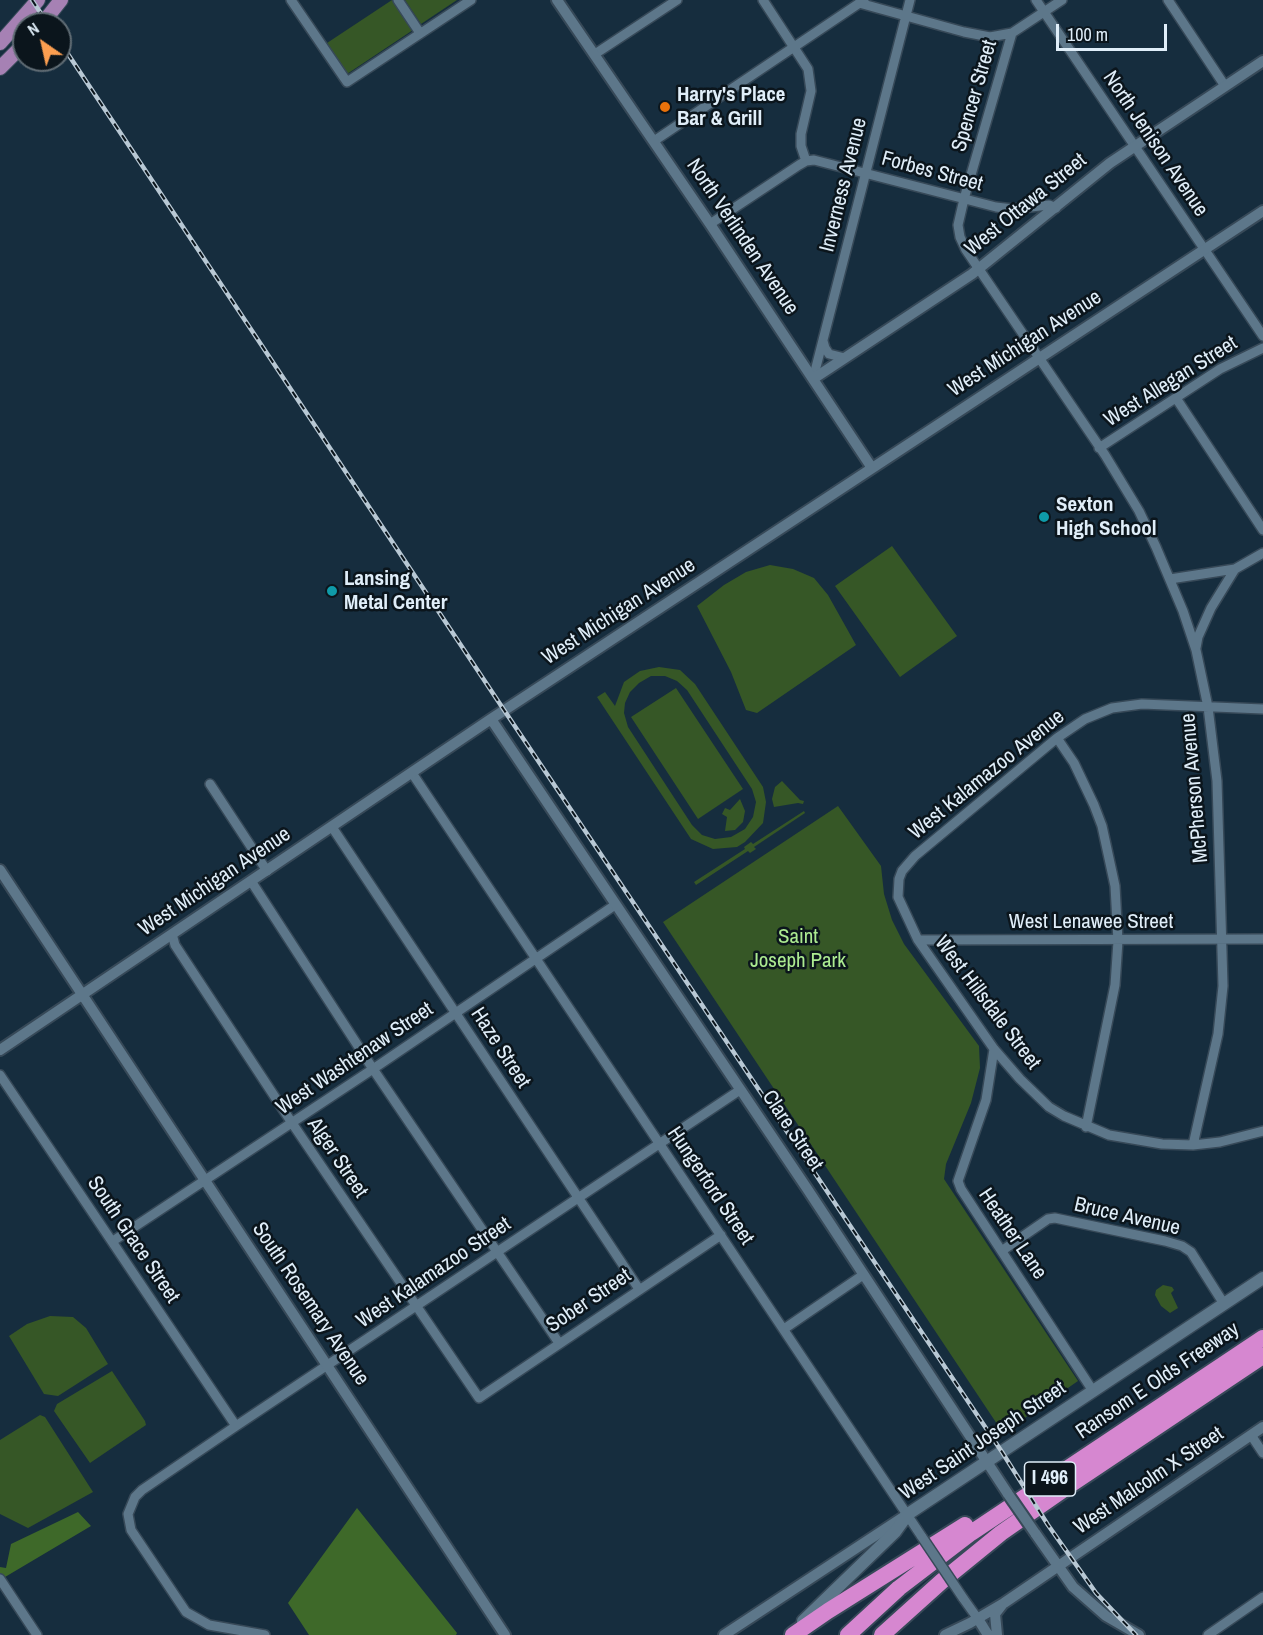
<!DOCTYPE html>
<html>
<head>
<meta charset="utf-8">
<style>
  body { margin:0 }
  #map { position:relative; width:1263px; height:1635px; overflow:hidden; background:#162d3e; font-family:"Archivo Narrow",sans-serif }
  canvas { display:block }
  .north { position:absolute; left:12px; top:12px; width:60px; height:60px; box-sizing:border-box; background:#0b151c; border:2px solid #606c74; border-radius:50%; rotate:326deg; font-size:16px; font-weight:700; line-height:24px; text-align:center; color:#e0eef9 }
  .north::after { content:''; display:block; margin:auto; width:21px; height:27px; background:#fb9e50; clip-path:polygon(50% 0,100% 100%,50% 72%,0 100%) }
  .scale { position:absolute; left:1056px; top:24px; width:111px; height:27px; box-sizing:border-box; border:3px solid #e0eef9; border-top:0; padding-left:8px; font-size:18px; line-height:21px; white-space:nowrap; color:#e0eef9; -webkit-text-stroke:4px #0b151c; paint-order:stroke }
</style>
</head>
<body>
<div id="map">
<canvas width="1263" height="1635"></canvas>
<div class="north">N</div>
<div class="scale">100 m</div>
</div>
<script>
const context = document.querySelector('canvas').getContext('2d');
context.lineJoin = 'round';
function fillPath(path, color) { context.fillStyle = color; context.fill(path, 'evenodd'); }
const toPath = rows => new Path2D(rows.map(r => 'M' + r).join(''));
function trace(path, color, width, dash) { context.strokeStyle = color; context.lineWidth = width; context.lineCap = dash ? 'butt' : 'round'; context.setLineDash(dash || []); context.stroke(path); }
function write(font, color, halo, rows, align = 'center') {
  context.font = font + ' "Archivo Narrow",sans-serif'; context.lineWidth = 5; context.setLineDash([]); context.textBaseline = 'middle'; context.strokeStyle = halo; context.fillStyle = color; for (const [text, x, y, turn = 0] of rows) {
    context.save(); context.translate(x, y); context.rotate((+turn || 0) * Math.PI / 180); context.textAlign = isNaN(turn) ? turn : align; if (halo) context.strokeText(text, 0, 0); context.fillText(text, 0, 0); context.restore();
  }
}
fillPath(toPath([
  [392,0,413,30,347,74,327,43],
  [405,0,457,0,421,24],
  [892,546,957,636,900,677,835,586],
  [770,565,793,569,814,578,828,595,856,645,757,713,746,710,731,672,697,606,724,585,746,572],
  [659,667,680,670,695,684,763,787,766,802,763,823,745,842,737,847,713,849,691,839,597,697,605,692,615,706,624,682,640,671],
  [651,676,665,676,677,681,687,690,752,789,756,802,753,817,745,829,731,837,715,839,702,835,692,825,628,727,624,713,625,703,630,692,639,683],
  [676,688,743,789,698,819,631,717],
  [782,781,800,800,804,801,803,804,798,803,774,807,772,799,775,787],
  [740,799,745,811,743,822,735,830,725,831,727,817,722,814,725,808,730,810],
  [838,806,881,866,884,894,892,920,904,944,979,1046,980,1068,971,1103,946,1164,944,1179,1078,1381,1003,1433,663,922],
  [804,811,805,813,754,847,756,849,750,853,748,851,696,885,694,882,745,849,744,847,751,842,753,844],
  [1163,1285,1172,1287,1174,1290,1171,1293,1178,1308,1170,1313,1161,1306,1155,1295,1156,1290],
  [50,1316,73,1317,86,1328,108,1364,58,1396,44,1394,9,1336,27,1324],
  [112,1371,145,1421,146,1425,90,1463,54,1411,57,1404],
  [40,1415,45,1417,93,1492,28,1528,0,1514,0,1440]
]), '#365726');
fillPath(toPath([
  [357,1508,457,1633,456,1635,309,1635,288,1603],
  [78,1512,91,1526,0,1580,0,1567,6,1568,11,1544]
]), '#3e6929');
const minor = toPath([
  [291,0,347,82,471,0],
  [398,0,420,33],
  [763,0,808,69,811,91,801,134,801,146,806,161],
  [1036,0,1263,336],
  [1168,0,1225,86],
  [859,3,964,32,990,37,1012,33,1062,0],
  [1012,33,964,199,958,225,960,237,966,250,1105,455,1139,511,1156,547,1183,611,1196,650,1208,707,1217,781,1223,986,1218,1034,1193,1145],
  [595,54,677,0],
  [654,141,864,0],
  [710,224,799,165,806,161,814,160,996,207,1013,209,1049,205,1056,208],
  [823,341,825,348,829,354,845,358],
  [813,379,910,0],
  [1176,398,1263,530],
  [1099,448,1220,369,1263,348],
  [1170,579,1235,569],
  [1196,648,1198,637,1211,608,1235,569,1263,553],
  [1263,709,1142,704,1112,708,1085,719,1057,738,915,856,902,871,899,879,898,897,918,940,994,1049,1020,1079,1049,1107,1064,1116,1109,1135,1162,1144,1193,1145,1220,1142,1263,1131],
  [1057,738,1074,763,1094,805,1102,826,1115,886,1118,941,1115,985,1086,1127],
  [412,773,922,1537],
  [210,784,267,871],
  [332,827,639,1289],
  [251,881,373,1069,559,1343],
  [172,934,175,945,292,1123,479,1398,721,1235],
  [918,940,1263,939],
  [994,1049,986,1100,958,1181,961,1189,1093,1391],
  [0,1075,236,1426],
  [113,1241,373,1069,615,905],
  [1003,1250,1048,1219,1055,1218,1165,1241,1182,1246,1191,1252,1224,1304],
  [784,1329,863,1275],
  [1251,1435,1263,1453],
  [0,1579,37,1635],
  [963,1598,978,1619],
  [265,1635,209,1625,186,1612,131,1530,128,1514,135,1497,142,1490,236,1426,740,1090],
  [1208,1635,1263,1597]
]);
const tertiary = toPath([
  [557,0,710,224,872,468],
  [813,379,972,274,1110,163,1263,61],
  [491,719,808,1190,1008,1494],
  [0,870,505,1635],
  [0,1050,491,719,1263,211],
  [1035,1533,1073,1587,1106,1616,1139,1635],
  [978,1619,988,1635],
  [724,1635,905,1516],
  [945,1635,970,1623,1004,1603,1263,1427],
  [997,1635,995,1614,1002,1605]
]);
const secondary = toPath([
  [803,1621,895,1532,908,1514,1263,1278]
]);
const primary = toPath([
  [42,24,61,0],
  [0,43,38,0],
  [0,68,24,44]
]);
const motorway = toPath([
  [793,1635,828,1611,965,1525],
  [848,1635,899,1588,971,1533,1263,1338],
  [882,1635,942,1581,1001,1533,1070,1485,1263,1356]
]);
trace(minor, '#374958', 12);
trace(tertiary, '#374958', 14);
trace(secondary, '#374958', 15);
trace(primary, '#374958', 16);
trace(motorway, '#374958', 20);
trace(minor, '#5d778a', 9);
trace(tertiary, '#5d778a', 10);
trace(secondary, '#5d778a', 12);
trace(primary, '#a681b4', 14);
trace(motorway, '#d687d0', 16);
const rail = toPath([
  [32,0,48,24],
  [60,42,504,710,1002,1452,1048,1525,1096,1593,1136,1635]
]);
trace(rail, '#b8c8d4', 4.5);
trace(rail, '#0b151c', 2, [7]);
const minorBridge = toPath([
  [922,1537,963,1598]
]);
const tertiaryBridge = toPath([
  [1008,1494,1035,1533]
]);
trace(minorBridge, '#374958', 12, []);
trace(tertiaryBridge, '#374958', 14, []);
trace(minorBridge, '#5d778a', 9);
trace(tertiaryBridge, '#5d778a', 10);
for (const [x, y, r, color] of [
  [665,107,6,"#e8710a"],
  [1044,517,6,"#0f9aa8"],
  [332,591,6,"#0f9aa8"]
]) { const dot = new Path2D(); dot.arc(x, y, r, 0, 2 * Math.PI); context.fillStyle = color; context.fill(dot); trace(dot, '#0b151c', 2); }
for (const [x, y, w] of [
  [1050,1479,51]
]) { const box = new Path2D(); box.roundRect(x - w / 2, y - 17, w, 34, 4.5); context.fillStyle = '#0b151c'; context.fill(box); trace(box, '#e0eef9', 1.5); }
write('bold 20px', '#e0eef9', null, [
  ["I 496",1050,1479]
]);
write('bold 21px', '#e0eef9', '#0b151c', [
  ["Harry's Place",677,95],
  ["Bar & Grill",677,119],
  ["Sexton",1056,505],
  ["High School",1056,529],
  ["Lansing",344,579],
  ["Metal Center",344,603]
], 'left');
write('21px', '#e0eef9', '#0b151c', [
  ["Spencer Street",975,96,-74],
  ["North Jenison Avenue",1155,144,56],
  ["Forbes Street",932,172,15],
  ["Inverness Avenue",844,185,-76],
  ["West Ottawa Street",1026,205,-39],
  ["North Verlinden Avenue",742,237,56],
  ["West Michigan Avenue",1025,344,-33],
  ["West Allegan Street",1171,382,-32],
  ["West Michigan Avenue",619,612,-33],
  ["West Kalamazoo Avenue",987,775,-39],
  ["McPherson Avenue",1195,788,-95],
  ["West Michigan Avenue",215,882,-34],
  ["West Lenawee Street",1091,922],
  ["West Hillsdale Street",987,1003,53],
  ["Haze Street",500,1048,57],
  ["West Washtenaw Street",355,1059,-34],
  ["Clare Street",792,1131,56],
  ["Alger Street",337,1158,56],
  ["Hungerford Street",710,1186,56],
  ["Bruce Avenue",1127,1217,13],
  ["Heather Lane",1012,1234,56],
  ["South Grace Street",133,1240,56],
  ["West Kalamazoo Street",434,1273,-34],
  ["Sober Street",589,1301,-34],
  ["South Rosemary Avenue",310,1304,56],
  ["Ransom E Olds Freeway",1158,1381,-34],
  ["West Saint Joseph Street",983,1441,-34],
  ["West Malcolm X Street",1149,1481,-34]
]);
write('21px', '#aceb91', '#0b151c', [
  ["Saint",798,937],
  ["Joseph Park",798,961]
]);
</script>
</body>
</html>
